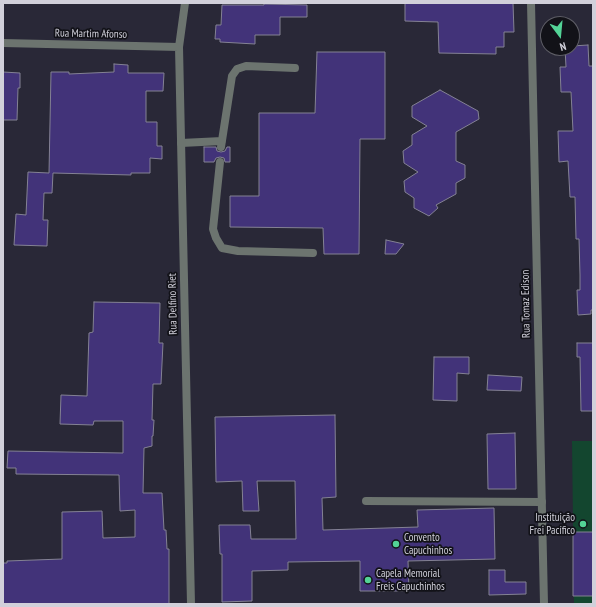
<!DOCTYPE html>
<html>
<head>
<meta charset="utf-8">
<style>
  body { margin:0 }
  #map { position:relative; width:596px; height:607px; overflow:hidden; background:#292837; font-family:"PT Sans Narrow",sans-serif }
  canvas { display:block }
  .frame { position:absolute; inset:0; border:4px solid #d1d0da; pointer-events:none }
  .north { position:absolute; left:540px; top:16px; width:40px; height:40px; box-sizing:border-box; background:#121218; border:1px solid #5e5e66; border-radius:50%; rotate:164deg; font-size:11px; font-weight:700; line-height:16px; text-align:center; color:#d1d0da }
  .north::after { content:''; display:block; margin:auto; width:14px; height:18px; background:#53d396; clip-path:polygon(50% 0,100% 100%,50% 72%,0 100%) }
</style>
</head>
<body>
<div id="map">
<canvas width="596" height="607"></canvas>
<div class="frame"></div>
<div class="north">N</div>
</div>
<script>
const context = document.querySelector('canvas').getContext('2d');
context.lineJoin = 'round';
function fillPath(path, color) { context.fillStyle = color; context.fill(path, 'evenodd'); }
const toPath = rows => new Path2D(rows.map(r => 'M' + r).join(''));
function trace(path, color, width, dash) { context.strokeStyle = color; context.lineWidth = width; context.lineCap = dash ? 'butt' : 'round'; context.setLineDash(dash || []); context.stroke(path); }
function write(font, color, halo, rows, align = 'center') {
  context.font = font + ' "PT Sans Narrow",sans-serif'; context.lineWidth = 3.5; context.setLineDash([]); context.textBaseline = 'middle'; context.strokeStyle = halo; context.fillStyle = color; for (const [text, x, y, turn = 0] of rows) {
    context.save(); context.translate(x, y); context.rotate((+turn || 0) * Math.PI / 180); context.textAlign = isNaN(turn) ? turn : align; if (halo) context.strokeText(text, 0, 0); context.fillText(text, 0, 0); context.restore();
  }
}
fillPath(toPath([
  [572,441,593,441,593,604,574,604]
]), '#13462f');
const building = toPath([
  [405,3,513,3,514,32,504,32,504,47,496,47,496,54,439,53,438,22,405,21,405,3],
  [264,4,307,5,307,17,280,17,280,35,255,35,255,44,220,42,220,39,215,39,216,25,221,25,222,5,264,5,264,4],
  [588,45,589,66,593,66,593,310,591,310,591,314,578,315,577,290,580,290,580,275,579,239,576,239,575,197,570,197,568,161,559,162,558,131,573,131,571,92,561,92,560,67,566,67,565,48,572,48,572,46,588,45],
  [317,52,385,52,385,139,360,139,359,254,324,254,323,228,230,227,230,196,259,196,259,113,315,113,317,52],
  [114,64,128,65,128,73,164,73,163,91,146,91,146,122,157,122,157,146,162,146,162,159,150,158,150,173,131,173,131,175,53,173,52,193,44,193,43,220,48,220,47,246,14,245,16,214,26,215,28,172,49,173,51,72,69,72,69,74,114,72,114,64],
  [3,72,20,73,20,88,18,88,17,120,3,120,3,72],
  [440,90,478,111,479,119,456,132,456,161,465,165,465,178,456,183,456,194,436,205,438,208,429,216,414,208,414,198,405,192,404,181,418,172,404,163,403,151,412,145,412,135,427,126,412,117,412,106,440,90],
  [204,147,216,147,217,151,221,152,225,151,227,147,230,147,230,162,225,162,224,158,220,157,216,158,214,162,204,162,204,147],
  [386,240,404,244,396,254,385,254,386,240],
  [94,302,160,303,159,343,163,343,161,384,153,384,152,420,154,420,153,436,152,436,152,446,144,448,143,493,162,493,164,530,166,530,167,549,169,549,169,604,3,604,3,563,7,563,7,561,62,559,62,512,102,511,103,538,135,537,135,510,120,511,119,475,16,474,16,468,7,468,8,451,123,453,123,421,94,421,93,425,60,424,61,395,87,396,89,333,93,332,94,302],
  [577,343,593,343,593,411,581,411,580,357,577,357,577,343],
  [434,357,469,357,469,374,457,373,457,401,433,400,434,357],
  [488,375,522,377,521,391,487,390,488,375],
  [335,415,336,497,322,498,323,530,418,527,417,510,494,508,495,559,408,561,409,591,360,591,360,561,288,562,288,570,252,571,252,601,222,602,222,554,220,554,219,525,250,525,251,539,296,539,295,481,257,481,259,511,243,511,242,481,216,482,215,417,335,415],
  [515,433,516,489,488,489,487,434,515,433],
  [573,532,593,532,593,596,573,596,573,532],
  [489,570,505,570,505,582,526,582,526,594,489,595,489,570]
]);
fillPath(building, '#423379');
trace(building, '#848294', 1);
trace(toPath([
  [181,143,222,141],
  [221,147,232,76,237,69,246,66,295,68],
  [220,162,213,229,216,238,222,248,238,251,313,253],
  [366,501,542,502]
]), '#6c746f', 8);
trace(toPath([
  [185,3,179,47,191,604],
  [531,3,544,604],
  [3,43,179,47]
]), '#6c746f', 8);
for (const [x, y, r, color] of [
  [583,524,4,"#53d396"],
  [396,544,4,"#53d396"],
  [368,580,4,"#53d396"]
]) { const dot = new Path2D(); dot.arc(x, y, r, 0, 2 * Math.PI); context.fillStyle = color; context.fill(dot); trace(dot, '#121218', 1.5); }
write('11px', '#d1d0da', '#121218', [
  ["Rua Martim Afonso",91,34,1],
  ["Rua Delfino Riet",173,304,-91],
  ["Rua Tomaz Edison",526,304,-91]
]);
write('11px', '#d1d0da', '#121218', [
  ["Instituição",575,518,"right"],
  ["Frei Pacífico",575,531,"right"],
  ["Convento",404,538],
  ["Capuchinhos",404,551],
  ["Capela Memorial",376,574],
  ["Freis Capuchinhos",376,587]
], 'left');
</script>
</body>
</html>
